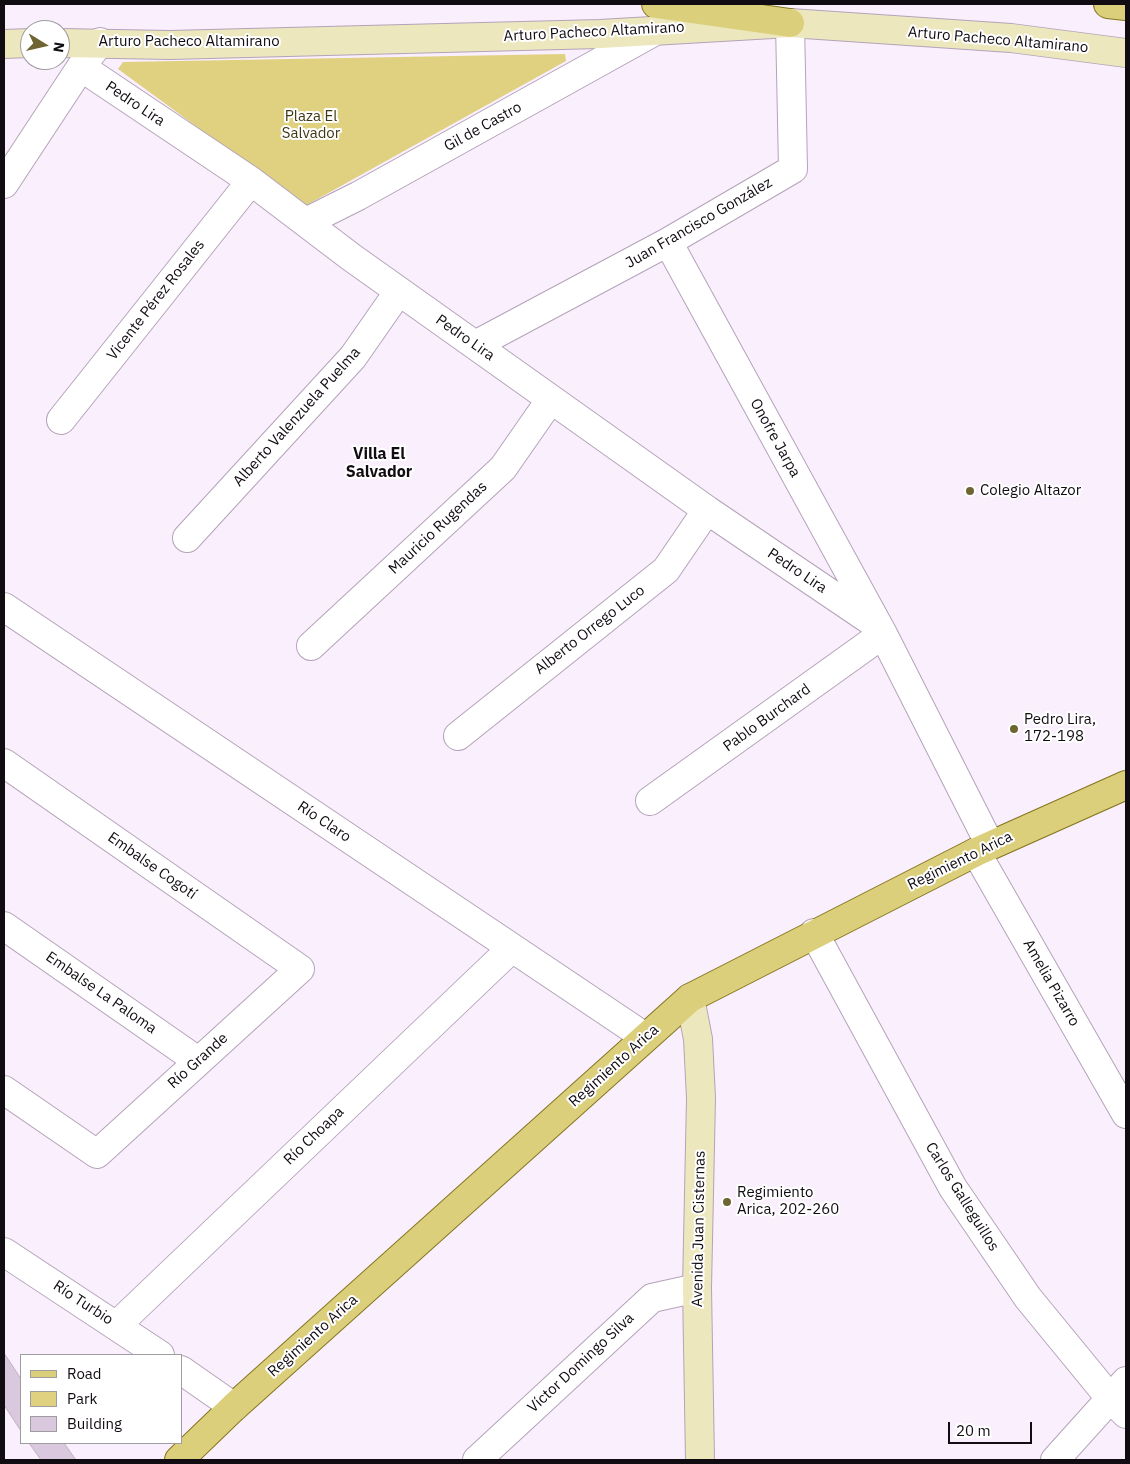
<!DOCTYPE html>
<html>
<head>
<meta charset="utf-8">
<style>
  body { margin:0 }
  #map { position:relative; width:1130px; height:1464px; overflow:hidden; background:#faeffd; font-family:"IBM Plex Sans",sans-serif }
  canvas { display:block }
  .frame { position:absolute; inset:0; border:5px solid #110b12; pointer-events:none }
  .legend { position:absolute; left:20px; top:1354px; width:162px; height:90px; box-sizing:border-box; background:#fff; border:1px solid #a09da0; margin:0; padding:6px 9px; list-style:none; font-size:15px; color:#110b12 }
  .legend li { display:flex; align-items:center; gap:10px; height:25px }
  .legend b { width:25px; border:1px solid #a09da0 }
  .north { position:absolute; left:20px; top:20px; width:50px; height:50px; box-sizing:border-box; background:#fff; border:1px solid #a09da0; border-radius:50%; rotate:99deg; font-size:14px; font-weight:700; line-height:20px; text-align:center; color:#110b12 }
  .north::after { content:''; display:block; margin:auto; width:18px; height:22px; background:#6e6532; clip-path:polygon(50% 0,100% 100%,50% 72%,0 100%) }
  .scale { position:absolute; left:948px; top:1422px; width:84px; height:22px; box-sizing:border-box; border:2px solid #110b12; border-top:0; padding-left:6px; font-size:15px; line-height:18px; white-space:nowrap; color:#110b12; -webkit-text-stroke:4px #fff; paint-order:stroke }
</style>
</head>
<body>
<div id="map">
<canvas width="1130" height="1464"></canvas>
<div class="frame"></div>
<ul class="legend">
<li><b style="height:6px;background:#dccf7c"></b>Road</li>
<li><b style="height:14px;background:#dfd17f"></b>Park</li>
<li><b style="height:14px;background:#d9c8de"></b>Building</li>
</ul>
<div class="north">N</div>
<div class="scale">20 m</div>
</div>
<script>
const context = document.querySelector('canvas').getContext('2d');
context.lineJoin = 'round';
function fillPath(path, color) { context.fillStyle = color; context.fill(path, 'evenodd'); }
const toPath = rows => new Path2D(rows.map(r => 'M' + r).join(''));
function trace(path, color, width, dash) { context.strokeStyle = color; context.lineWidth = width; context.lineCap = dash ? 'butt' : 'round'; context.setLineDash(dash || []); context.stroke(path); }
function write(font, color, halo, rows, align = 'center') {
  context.font = font + ' "IBM Plex Sans",sans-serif'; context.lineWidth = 4; context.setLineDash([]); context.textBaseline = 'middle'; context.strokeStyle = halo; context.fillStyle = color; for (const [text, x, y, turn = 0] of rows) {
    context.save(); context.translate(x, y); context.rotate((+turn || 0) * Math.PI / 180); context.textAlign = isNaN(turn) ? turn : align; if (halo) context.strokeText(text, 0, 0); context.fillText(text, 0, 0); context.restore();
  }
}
fillPath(toPath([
  [565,54,566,61,305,206,118,69,123,62]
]), '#dfd17f');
const building = toPath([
  [4,1353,21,1379,21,1431,4,1405,4,1353],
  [29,1443,64,1443,76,1460,41,1460,29,1443]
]);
fillPath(building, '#d9c8de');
trace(building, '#c1afc5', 1);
const street = toPath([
  [100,42,81,67,251,181,351,257,707,510,877,625],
  [4,184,81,67],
  [306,222,358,196,659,29],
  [668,242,883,634,990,845],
  [475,345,668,242,793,169,790,23],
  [61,420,251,181],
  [187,538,353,357,399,291],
  [4,607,645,1037],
  [311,646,503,468,551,399],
  [458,736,666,570,707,510],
  [4,763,300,969,97,1154,4,1090],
  [650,801,883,634],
  [976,852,1126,1114],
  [4,926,198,1061],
  [814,933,953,1188,1028,1298,1110,1398,1126,1414],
  [4,1252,160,1355],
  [117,1325,512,948],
  [181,1370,234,1407],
  [477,1460,652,1298,697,1288],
  [1055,1460,1126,1381]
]);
const secondary = toPath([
  [60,43,170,45,600,34,790,23,1011,38,1126,53],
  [4,44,30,43],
  [690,998,698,1039,701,1098,697,1288,700,1460]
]);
const primary = toPath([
  [656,4,790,23],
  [1108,4,1126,6],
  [179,1460,234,1407,690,998,976,852,1126,785]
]);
trace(street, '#b4a3b9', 30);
trace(secondary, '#b4a3b9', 30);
trace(primary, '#85761e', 30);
trace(street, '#fff', 28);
trace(secondary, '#ede7be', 28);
trace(primary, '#dccf7c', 28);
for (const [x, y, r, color] of [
  [970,491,5,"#6e6532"],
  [1014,729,5,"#6e6532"],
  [727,1202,5,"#6e6532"]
]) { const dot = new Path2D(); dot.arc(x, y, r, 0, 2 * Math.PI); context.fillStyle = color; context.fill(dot); trace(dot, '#fff', 2); }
write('15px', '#110b12', '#fff', [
  ["Arturo Pacheco Altamirano",594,32,-3],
  ["Arturo Pacheco Altamirano",998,40,5],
  ["Arturo Pacheco Altamirano",189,42],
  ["Pedro Lira",135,104,34],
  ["Gil de Castro",483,127,-29],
  ["Juan Francisco González",699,223,-30],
  ["Vicente Pérez Rosales",156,300,-52],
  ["Pedro Lira",465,338,35],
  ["Alberto Valenzuela Puelma",297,417,-48],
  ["Onofre Jarpa",775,438,61],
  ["Mauricio Rugendas",438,528,-43],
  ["Pedro Lira",797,571,34],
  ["Alberto Orrego Luco",590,630,-38],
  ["Pablo Burchard",767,718,-36],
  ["Río Claro",324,822,34],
  ["Regimiento Arica",960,861,-26],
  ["Embalse Cogotí",152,866,35],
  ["Amelia Pizarro",1051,983,60],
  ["Embalse La Paloma",101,993,35],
  ["Río Grande",198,1061,-42],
  ["Regimiento Arica",614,1066,-42],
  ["Río Choapa",314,1136,-44],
  ["Carlos Galleguillos",962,1197,58],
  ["Avenida Juan Cisternas",699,1229,-89],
  ["Río Turbio",83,1303,33],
  ["Regimiento Arica",313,1336,-42],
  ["Víctor Domingo Silva",581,1363,-43]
]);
write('15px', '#3f3814', '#fff', [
  ["Plaza El",311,117],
  ["Salvador",311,134]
]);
write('15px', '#110b12', '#fff', [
  ["Colegio Altazor",980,491],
  ["Pedro Lira,",1024,720],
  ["172-198",1024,737],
  ["Regimiento",737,1193],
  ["Arica, 202-260",737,1210]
], 'left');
write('bold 16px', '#110b12', '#fff', [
  ["Villa El",379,454],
  ["Salvador",379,472]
]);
</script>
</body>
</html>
